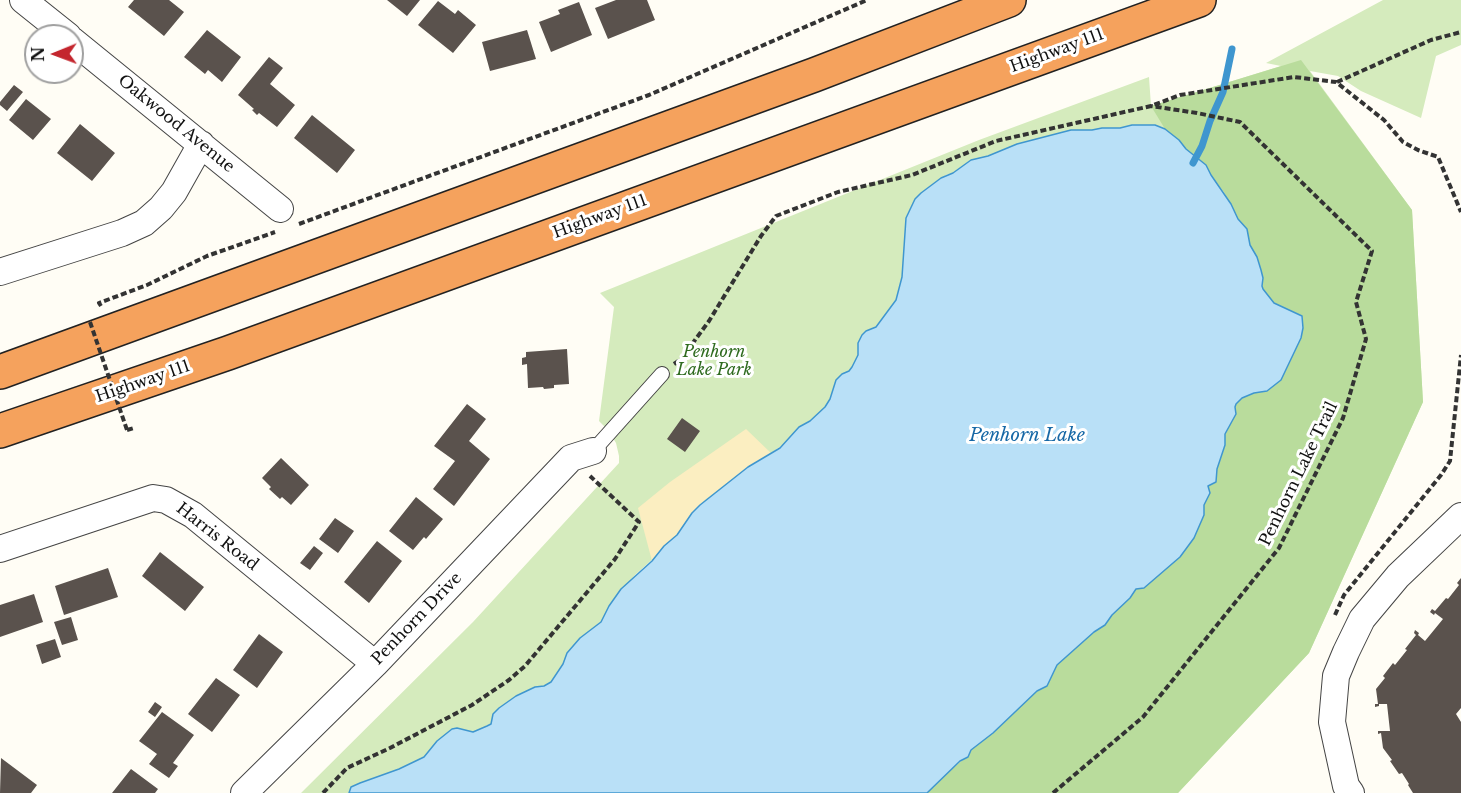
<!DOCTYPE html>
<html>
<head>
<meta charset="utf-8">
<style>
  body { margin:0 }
  #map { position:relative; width:1461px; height:793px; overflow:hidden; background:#fffdf5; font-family:"Libre Baskerville",serif }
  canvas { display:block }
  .north { position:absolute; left:24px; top:24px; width:60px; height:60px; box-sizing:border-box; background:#fff; border:2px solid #a0a0a0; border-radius:50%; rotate:269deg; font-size:16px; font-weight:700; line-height:24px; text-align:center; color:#111 }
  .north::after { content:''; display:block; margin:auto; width:21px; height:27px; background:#c4262e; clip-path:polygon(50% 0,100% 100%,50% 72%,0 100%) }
</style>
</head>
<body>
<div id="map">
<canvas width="1461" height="793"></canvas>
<div class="north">N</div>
</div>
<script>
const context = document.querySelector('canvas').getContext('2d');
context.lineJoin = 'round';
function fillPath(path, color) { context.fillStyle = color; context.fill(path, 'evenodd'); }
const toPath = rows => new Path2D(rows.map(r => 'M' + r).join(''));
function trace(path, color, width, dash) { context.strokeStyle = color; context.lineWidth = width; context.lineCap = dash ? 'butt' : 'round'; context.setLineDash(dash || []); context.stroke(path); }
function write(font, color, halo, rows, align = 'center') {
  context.font = font + ' "Libre Baskerville",serif'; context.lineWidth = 6; context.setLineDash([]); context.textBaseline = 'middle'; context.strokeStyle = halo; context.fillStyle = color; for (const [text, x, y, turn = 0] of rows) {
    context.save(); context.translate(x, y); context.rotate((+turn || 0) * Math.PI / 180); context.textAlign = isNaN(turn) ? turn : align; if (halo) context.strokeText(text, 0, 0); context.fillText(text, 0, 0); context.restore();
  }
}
fillPath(toPath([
  [1383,0,1461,0,1461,45,1436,56,1421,118,1361,91,1338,76,1310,71,1412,210,1423,402,1309,653,1178,793,927,793,938,781,1132,125,1120,128,1102,128,1092,130,1071,130,1017,144,988,156,971,160,953,173,946,175,921,193,915,199,906,217,902,277,896,300,876,327,866,331,862,335,858,343,858,355,852,367,849,371,842,374,836,380,830,399,826,407,810,421,799,427,787,442,771,453,635,575,609,606,601,622,580,638,567,653,563,664,551,682,544,686,535,687,516,696,499,708,493,714,491,724,473,733,457,728,424,757,399,769,360,783,349,791,349,793,301,793,473,622,619,463,619,456,616,443,608,430,599,421,614,307,600,293,979,140,1149,77,1151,106,1281,66,1266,63]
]), '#d5ebbd');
fillPath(toPath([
  [1301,60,1412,210,1423,402,1309,653,1178,793,927,793,938,781,964,759,971,750,993,733,1037,691,1047,686,1057,665,1094,632,1105,625,1112,615,1130,598,1136,589,1142,588,1180,557,1194,538,1204,515,1204,505,1210,491,1208,486,1217,477,1217,469,1225,446,1225,434,1235,414,1235,407,1236,404,1242,398,1254,393,1263,392,1281,380,1291,360,1303,319,1302,316,1274,303,1263,289,1262,286,1263,278,1261,270,1257,257,1250,245,1246,228,1238,219,1224,192,1211,175,1206,165,1186,149,1179,140,1165,129,1151,106]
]), '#b9dc9c');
fillPath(toPath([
  [746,429,771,453,748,467,706,499,692,513,677,535,664,546,652,561,638,508,670,482]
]), '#fbeec1');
const water = toPath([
  [1132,125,1155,125,1165,129,1179,140,1186,149,1206,165,1211,175,1231,204,1238,219,1247,229,1250,245,1257,257,1261,270,1263,278,1262,286,1263,289,1274,303,1302,316,1303,328,1301,338,1281,380,1267,391,1254,393,1242,398,1236,404,1235,407,1236,414,1225,434,1225,445,1217,469,1216,482,1208,486,1210,493,1204,505,1204,515,1194,538,1180,557,1144,588,1136,589,1130,598,1112,615,1105,625,1094,632,1057,665,1047,686,1037,691,993,733,971,750,968,757,960,761,927,793,349,793,351,787,360,783,399,769,424,757,437,741,452,729,457,728,473,732,487,726,491,724,493,714,499,708,516,696,535,687,544,686,551,682,563,664,567,653,580,638,601,622,609,606,621,589,652,561,664,546,677,535,692,513,700,505,748,467,780,448,799,427,810,421,825,407,830,399,836,380,842,374,849,371,852,367,858,355,858,343,862,335,866,331,876,327,896,300,902,277,906,218,915,199,921,193,941,178,953,173,971,160,988,156,1017,144,1071,130,1092,130,1102,128,1120,128,1132,125]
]);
fillPath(water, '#b9e0f7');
trace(water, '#3f96cf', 1.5);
trace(toPath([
  [1193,163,1202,146,1210,121,1223,92,1232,49]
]), '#3f96cf', 7);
fillPath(toPath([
  [134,0,169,0,184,12,164,36,128,7],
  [387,0,420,0,407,16],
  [616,0,647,0,655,20,608,39,595,8],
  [438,1,455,14,458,10,476,25,453,53,418,25],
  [579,2,592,35,551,52,539,22,560,14,558,10],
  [207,30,241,57,222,82,208,70,205,74,184,57],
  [527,30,536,59,490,71,482,42],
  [269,57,283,68,270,84,295,105,277,127,259,113,257,115,252,110,254,109,238,95],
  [14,85,23,92,7,111,0,105,0,102],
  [26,99,51,119,33,140,9,120],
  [312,115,355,150,337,173,294,138],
  [80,124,115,153,92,181,57,153],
  [567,349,569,384,554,385,554,388,544,389,543,387,528,388,527,364,522,365,522,358,526,357,526,352],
  [467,404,486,419,469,441,490,459,454,506,433,489,455,461,434,446],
  [682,418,700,431,685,452,667,439],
  [281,458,309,485,291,505,282,497,280,499,269,489,271,487,262,478],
  [416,497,443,519,426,539,424,537,413,550,389,531],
  [335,518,354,531,338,553,319,539],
  [377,541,402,561,369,603,344,582],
  [314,546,323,553,310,570,300,563],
  [160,552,204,587,185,611,142,576],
  [108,568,118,597,64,615,55,586],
  [1461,578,1461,708,1456,714,1461,722,1461,793,1413,793,1408,785,1409,784,1402,773,1399,774,1390,761,1392,760,1383,748,1381,733,1378,734,1378,731,1390,731,1387,704,1379,704,1379,706,1375,707,1375,704,1378,704,1376,689,1385,678,1383,676,1393,663,1395,665,1407,650,1405,649,1416,635,1414,633,1415,630,1419,633,1418,635,1425,641,1443,619,1435,613,1434,615,1430,612,1432,609,1435,611,1446,598,1448,599,1459,585,1457,583],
  [34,594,43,622,0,637,0,605],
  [71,617,78,640,62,645,54,622],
  [259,634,283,652,257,688,233,670],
  [55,639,61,657,42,664,36,645],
  [216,678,240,695,212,732,188,714],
  [155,702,162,707,155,717,148,712],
  [162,712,194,735,173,763,178,766,169,778,149,764,157,754,139,741],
  [1,758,37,785,31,793,0,793],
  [131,769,158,789,155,793,112,793]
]), '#5a524d');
const service = toPath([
  [593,451,662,374]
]);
const minor = toPath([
  [23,0,68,36],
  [72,40,280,209],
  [0,272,122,233,144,223,161,208,174,192,201,144],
  [0,549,153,498,166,500,193,515,375,664],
  [244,793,375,664,571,458,593,451],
  [1351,793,1346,786,1332,722,1336,676,1346,652,1362,619,1398,576,1461,516]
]);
const motorway = toPath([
  [0,372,814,75,1009,0],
  [0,431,228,353,1199,0]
]);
trace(service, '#444', 16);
trace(minor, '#444', 28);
trace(motorway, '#222', 36);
trace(toPath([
  [1337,82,1431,40,1461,32],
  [299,224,649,95,867,0],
  [101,306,99,303,147,285,207,256,275,232],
  [674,364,681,359,709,321,761,236,776,216,838,192,912,175,996,141,1151,106,1180,95,1294,77,1336,82,1384,120,1403,142,1418,150,1438,157,1461,212],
  [127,430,134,428],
  [1335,615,1344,595,1441,475,1450,461,1461,355],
  [323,793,347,768,390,748,472,705,509,680,525,666,615,559,639,522,590,476],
  [1053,793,1143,717,1279,548,1343,418,1366,339,1356,302,1372,251,1240,122,1197,113,1151,106]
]), '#333', 4, [6, 3]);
trace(service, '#fff', 14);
trace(minor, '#fff', 26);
trace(motorway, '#f5a25d', 33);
trace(toPath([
  [90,322,127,430]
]), '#333', 4, [6, 3]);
write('16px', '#111', '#fff', [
  ["Highway 111",1057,51,-20],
  ["Oakwood Avenue",176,124,39],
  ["Highway 111",600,217,-20],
  ["Highway 111",143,382,-19],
  ["Penhorn Lake Trail",1299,474,-64],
  ["Harris Road",217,537,38],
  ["Penhorn Drive",417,619,-46]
]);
write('italic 16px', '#2f6b1f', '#fff', [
  ["Penhorn",714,352],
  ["Lake Park",714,370]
]);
write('italic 18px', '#1768a6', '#fff', [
  ["Penhorn Lake",1027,436]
]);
</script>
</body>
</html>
